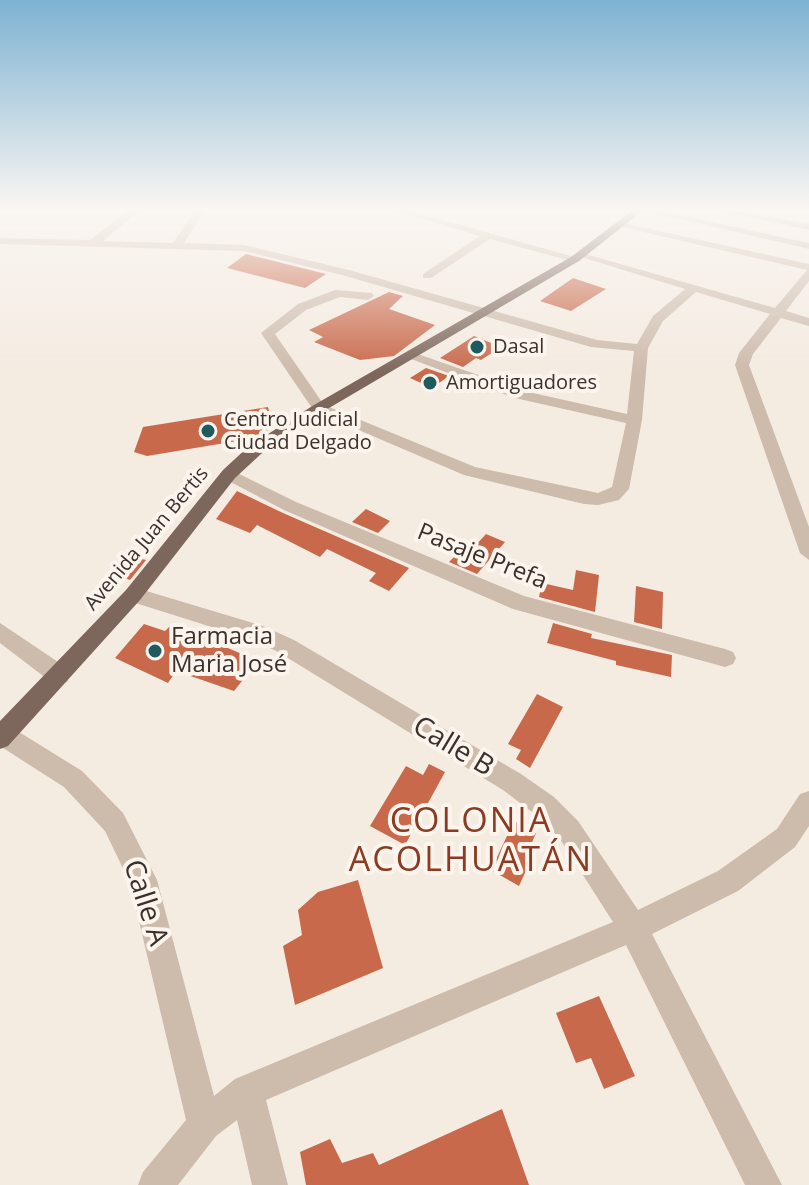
<!DOCTYPE html>
<html>
<head>
<meta charset="utf-8">
<style>
  body { margin:0 }
  canvas { display:block; background:#f4ebe1 }
</style>
</head>
<body>
<canvas width="809" height="1185"></canvas>
<script>
const context = document.querySelector('canvas').getContext('2d');
context.lineJoin = 'round';
function fillPath(path, color) { context.fillStyle = color; context.fill(path, 'evenodd'); }
const toPath = rows => new Path2D(rows.map(r => 'M' + r).join(''));
function trace(path, color, width, dash) { context.strokeStyle = color; context.lineWidth = width; context.lineCap = dash ? 'butt' : 'round'; context.setLineDash(dash || []); context.stroke(path); }
function write(font, color, halo, rows, align = 'center') {
  context.font = font + ' "Open Sans",sans-serif'; context.lineWidth = 8; context.setLineDash([]); context.textBaseline = 'middle'; context.strokeStyle = halo; context.fillStyle = color; for (const [text, x, y, turn = 0] of rows) {
    context.save(); context.translate(x, y); context.rotate((+turn || 0) * Math.PI / 180); context.textAlign = isNaN(turn) ? turn : align; if (halo) context.strokeText(text, 0, 0); context.fillText(text, 0, 0); context.restore();
  }
}
fillPath(toPath([
  [246,254,326,274,305,288,227,268],
  [573,278,606,289,571,311,540,301],
  [389,292,403,296,389,309,435,325,394,356,360,360,314,342,323,337,309,330],
  [474,336,501,347,481,360,476,358,463,367,440,358],
  [426,368,449,376,432,388,410,378],
  [268,407,273,427,255,438,147,456,134,452,143,427],
  [237,491,283,513,409,568,389,591,369,581,376,573,327,549,320,557,257,525,250,533,216,519],
  [366,509,390,521,378,533,352,522],
  [486,534,505,542,477,574,449,562,467,544,474,547],
  [127,555,146,560,130,580,116,574],
  [576,570,599,575,595,612,539,597,542,583,573,590],
  [636,586,663,592,662,629,634,622],
  [553,623,592,634,591,638,672,655,671,677,616,665,616,661,547,643],
  [144,624,165,631,172,624,203,633,200,636,258,661,234,691,176,671,168,683,115,658],
  [537,694,563,707,530,768,516,759,521,750,508,744],
  [429,764,445,772,405,845,370,826,406,766,423,775],
  [514,821,536,833,527,854,532,857,519,886,491,870],
  [358,880,383,968,295,1005,283,946,302,935,298,910,318,892],
  [599,996,635,1076,604,1089,591,1058,576,1063,556,1013],
  [502,1109,529,1185,306,1185,300,1152,330,1139,342,1163,373,1153,379,1165]
]), '#c8694b');
fillPath(toPath([
  [130,209,141,209,103,241,173,243,196,209,206,209,184,243,244,245,349,270,597,340,637,344,653,316,685,289,578,256,578,252,775,308,807,270,618,226,618,222,809,264,809,281,786,311,809,318,809,326,781,318,753,354,749,365,809,527,809,560,800,553,735,365,739,353,770,314,696,292,663,321,648,348,642,420,629,489,619,500,598,505,584,504,464,475,314,411,261,333,298,304,335,290,372,293,374,296,368,300,340,297,306,310,275,334,324,405,475,467,598,493,612,487,626,423,515,398,403,356,415,353,524,391,627,414,634,351,591,347,342,275,244,251,0,244,0,238,90,240,130,209],
  [389,209,404,209,581,259,575,262,490,239,431,278,423,278,423,274,480,236,389,209],
  [636,209,653,209,809,243,809,249,636,209],
  [709,209,727,209,809,224,809,230,709,209],
  [229,469,296,502,524,596,725,649,733,652,736,658,733,664,725,667,513,609,284,510,223,478,221,474,229,469],
  [133,587,263,626,294,640,521,774,554,797,578,821,638,910,718,871,777,829,800,794,809,791,809,826,795,847,738,891,652,934,782,1185,745,1185,626,945,266,1100,288,1185,252,1185,237,1120,216,1136,178,1185,138,1185,143,1172,186,1120,130,883,105,831,64,787,0,746,0,725,11,727,82,771,123,813,157,880,214,1096,235,1079,613,922,560,839,536,815,503,790,278,652,256,641,126,600,123,595,126,590,133,587],
  [0,623,67,668,70,675,67,682,59,684,51,682,0,643,0,623]
]), '#cdbbac');
fillPath(toPath([
  [634,209,645,209,579,261,324,411,261,454,235,478,140,600,8,746,0,749,0,721,126,590,223,470,249,446,314,405,571,257,634,209]
]), '#7d675c');
const sky = context.createLinearGradient(0, 0, 0, 374);
sky.addColorStop(0, '#7eb2d2');
sky.addColorStop(0.56, '#faf6f2');
sky.addColorStop(1, '#faf6f200');
context.fillStyle = sky;
context.fillRect(0, 0, 809, 374);
for (const [x, y, r, color] of [
  [477,347,8,"#1f5a5e"],
  [430,383,8,"#1f5a5e"],
  [208,431,8,"#1f5a5e"],
  [155,651,8,"#1f5a5e"]
]) { const dot = new Path2D(); dot.arc(x, y, r, 0, 2 * Math.PI); context.fillStyle = color; context.fill(dot); trace(dot, '#fbf5ee', 3); }
write('20px', '#3b302b', '#fbf5ee', [
  ["Dasal",493,347],
  ["Amortiguadores",446,383],
  ["Centro Judicial",224,420],
  ["Ciudad Delgado",224,443]
], 'left');
write('20px', '#3b302b', '#fbf5ee', [
  ["Avenida Juan Bertis",147,539,-50]
]);
write('24px', '#3b302b', '#fbf5ee', [
  ["Pasaje Prefa",482,557,22]
]);
write('24px', '#3b302b', '#fbf5ee', [
  ["Farmacia",171,637],
  ["Maria José",171,665]
], 'left');
write('28px', '#3b302b', '#fbf5ee', [
  ["Calle B",453,747,31],
  ["Calle A",145,903,72]
]);
context.letterSpacing = '2px';
write('34px', '#8c3b22', '#fbf5ee', [
  ["COLONIA",471,822],
  ["ACOLHUATÁN",471,861]
]);
context.letterSpacing = '0px';
</script>
</body>
</html>
